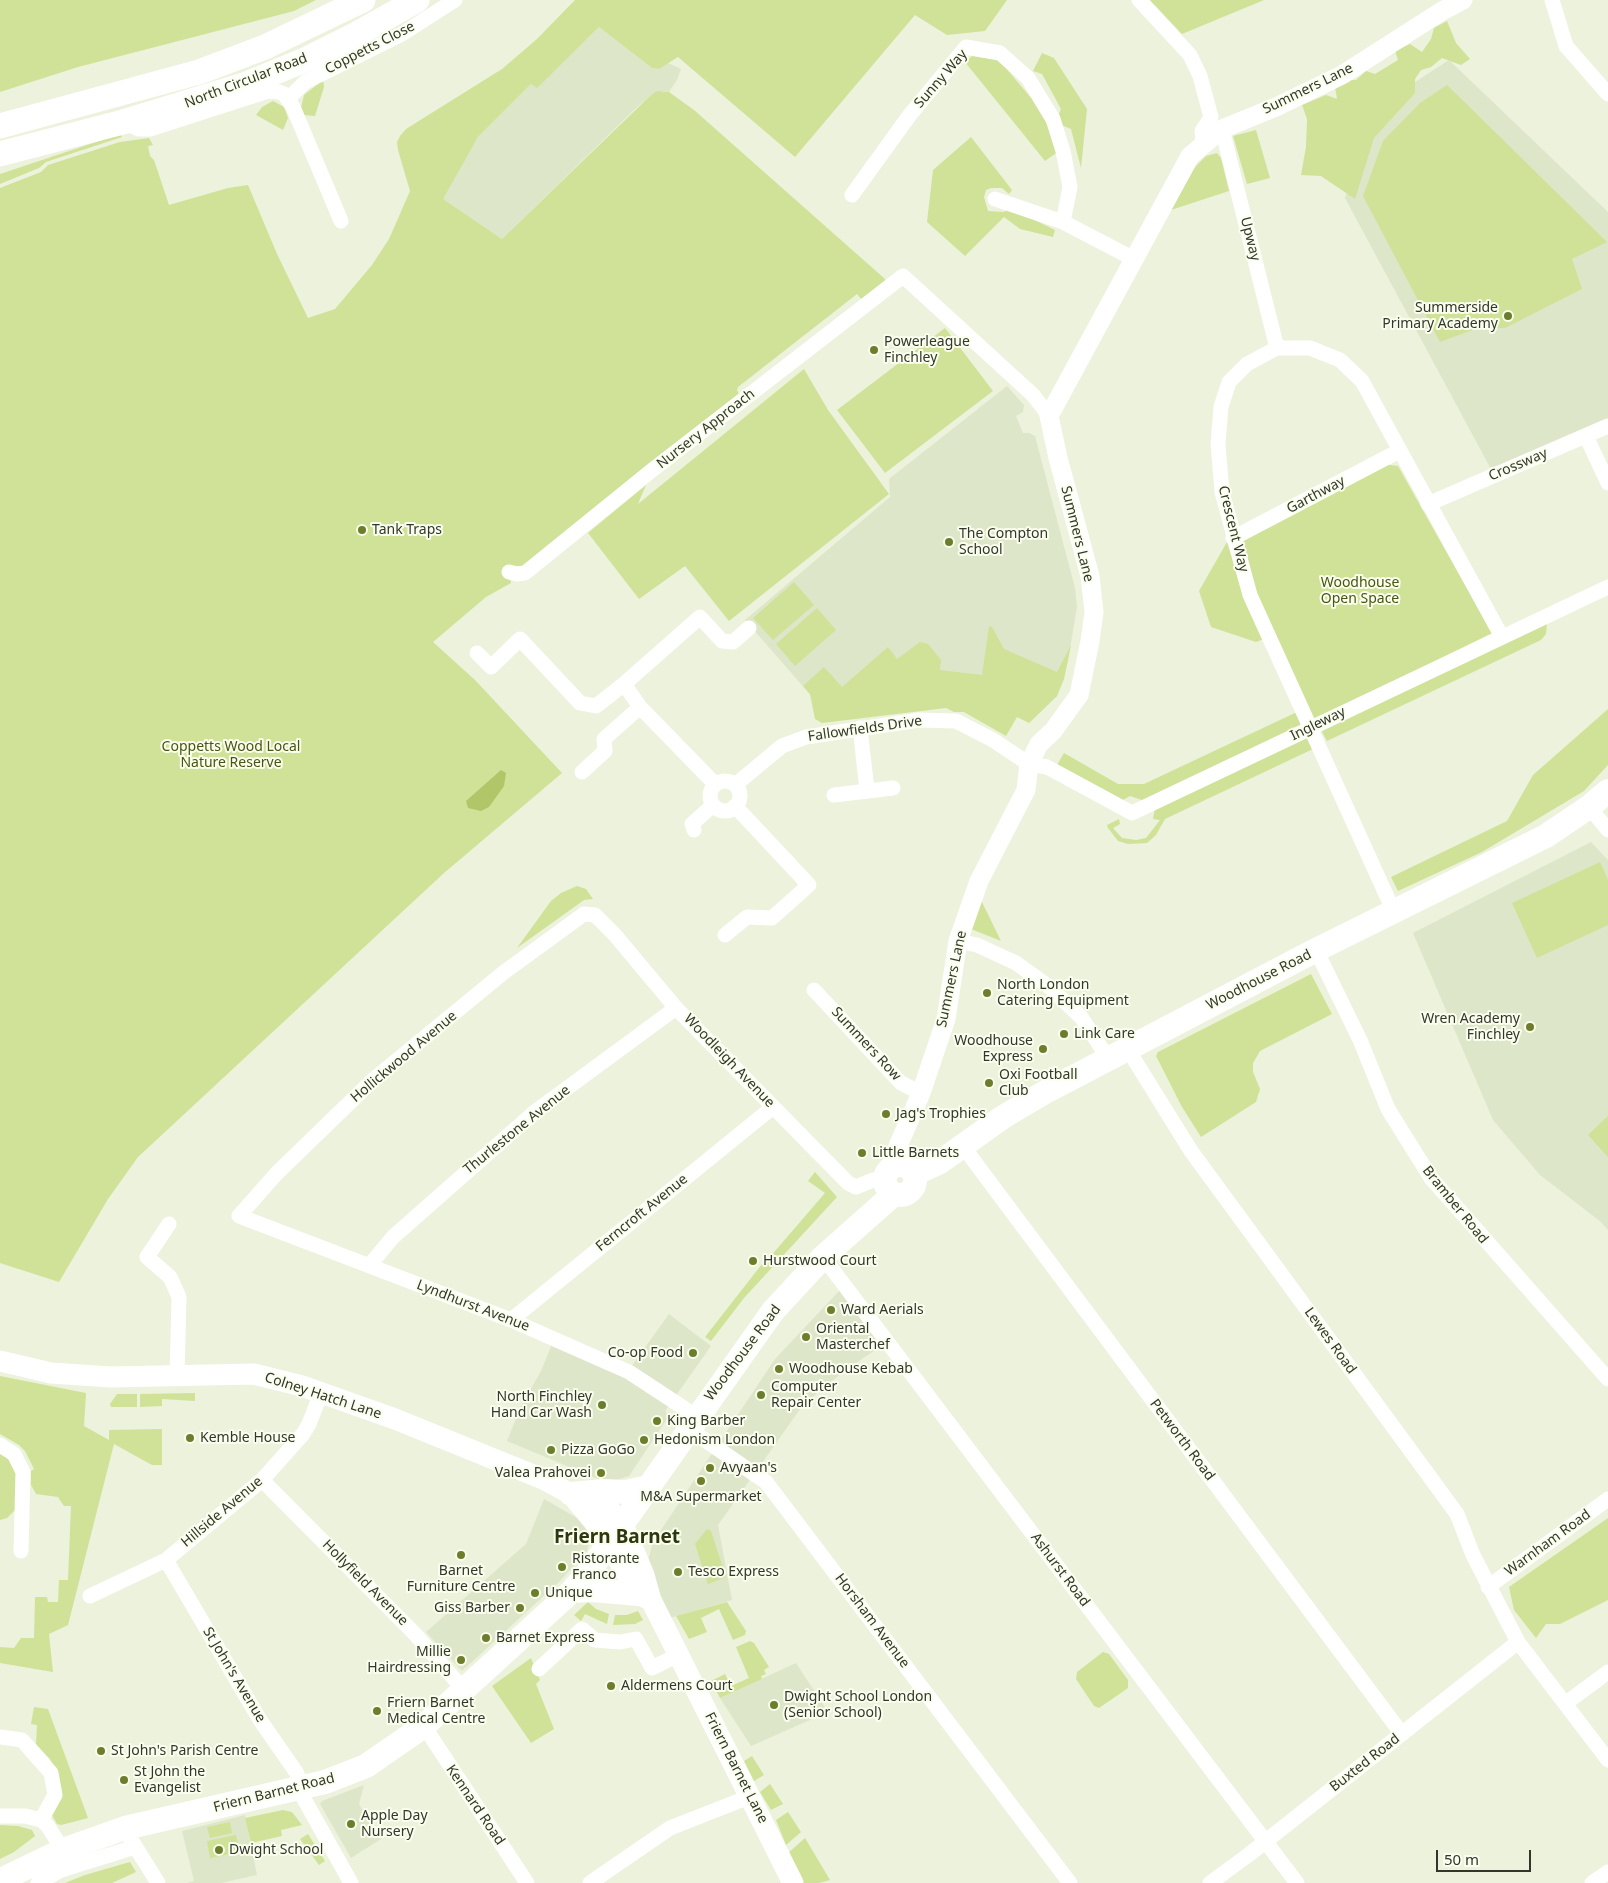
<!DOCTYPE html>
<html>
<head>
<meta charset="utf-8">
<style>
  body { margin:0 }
  #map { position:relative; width:1608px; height:1883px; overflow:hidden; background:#ecf2dc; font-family:"Noto Sans",sans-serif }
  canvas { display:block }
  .scale { position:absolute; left:1436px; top:1850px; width:95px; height:22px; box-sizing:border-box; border:2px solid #33362d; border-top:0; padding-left:6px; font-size:15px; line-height:18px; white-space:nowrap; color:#33362d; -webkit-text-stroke:4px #fafeed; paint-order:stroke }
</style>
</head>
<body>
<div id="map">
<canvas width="1608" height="1883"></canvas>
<div class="scale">50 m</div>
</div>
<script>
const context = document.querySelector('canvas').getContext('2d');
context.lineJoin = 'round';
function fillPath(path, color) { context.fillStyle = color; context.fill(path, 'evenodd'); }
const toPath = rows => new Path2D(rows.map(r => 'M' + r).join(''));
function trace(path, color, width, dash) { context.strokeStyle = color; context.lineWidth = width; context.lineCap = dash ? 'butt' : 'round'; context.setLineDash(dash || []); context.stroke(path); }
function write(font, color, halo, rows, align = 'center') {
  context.font = font + ' "Noto Sans",sans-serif'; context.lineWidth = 4; context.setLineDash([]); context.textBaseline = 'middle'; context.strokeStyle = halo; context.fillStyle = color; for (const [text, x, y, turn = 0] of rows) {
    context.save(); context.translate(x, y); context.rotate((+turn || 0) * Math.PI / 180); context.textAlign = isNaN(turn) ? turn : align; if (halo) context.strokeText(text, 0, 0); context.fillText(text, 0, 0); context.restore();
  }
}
fillPath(toPath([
  [599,27,652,68,659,69,666,62,681,69,677,80,669,92,663,91,650,96,636,108,502,239,442,199,478,137,531,84,537,87],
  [1449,60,1608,212,1608,420,1492,471,1345,198,1369,132,1406,88],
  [1007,386,1024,405,1023,412,1016,416,1023,433,1029,433,1035,436,1075,588,1077,607,1068,661,1057,696,1029,723,1033,709,972,691,828,715,745,620,890,497,889,479],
  [1591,842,1608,860,1608,1230,1601,1222,1540,1175,1493,1120,1413,933],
  [842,1288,887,1342,843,1372,803,1405,718,1525,732,1600,670,1618,647,1564,653,1542,775,1359],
  [669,1314,711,1346,665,1411,669,1416,629,1476,608,1483,507,1441,521,1406,541,1371,554,1339,631,1367],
  [544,1499,584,1522,588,1528,590,1540,587,1551,559,1582,462,1671,426,1632,526,1544],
  [796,1663,828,1712,751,1746,720,1698],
  [364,1785,359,1804,381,1839,351,1858,320,1804,322,1801],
  [245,1815,257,1875,221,1883,187,1883,194,1881,182,1831]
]), '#dee6c9');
fillPath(toPath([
  [0,0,316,0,294,11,78,67,0,92],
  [575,0,1007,0,985,31,947,35,915,15,795,157,678,57,659,69,652,68,599,27,537,88,531,84,478,137,443,199,502,239,650,96,657,91,669,92,694,110,885,279,885,284,863,301,857,294,738,387,737,390,742,401,510,578,511,583,486,597,433,642,475,680,562,773,444,873,138,1157,108,1199,59,1282,0,1263,0,188,41,172,48,165,120,142,149,138,153,145,148,146,150,156,154,160,169,205,228,188,248,185,277,254,308,318,335,309,372,265,389,239,410,191,398,150,397,142,400,136,406,129,502,69,537,39],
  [1150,0,1264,0,1182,34],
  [1447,21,1456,43,1470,59,1461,65,1442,58,1431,67,1421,70,1415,79,1415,93,1374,138,1355,199,1321,176,1301,175,1306,147,1307,119,1302,105,1326,95,1337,99,1335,87,1349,80,1356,80,1366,71,1375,74,1398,60,1395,51,1410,44,1422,52,1431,39,1434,28],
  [1042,53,1054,58,1087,109,1081,168,1071,129,1061,125,1058,116,1061,109,1042,74,1033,71],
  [972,56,999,60,1032,99,1049,127,1059,151,1045,161,965,62],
  [323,80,324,87,315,116,304,115,301,108,304,95],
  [1447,85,1607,242,1572,259,1582,289,1505,328,1475,329,1440,342,1363,196,1383,141,1420,103],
  [273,101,284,107,288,118,283,130,256,115,262,107],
  [1256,130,1270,178,1247,184,1233,136],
  [120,134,122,137,46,162,39,168,0,184,0,174],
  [971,137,1012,190,1009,194,1002,188,991,188,986,190,984,197,988,211,1004,212,1010,208,1055,230,1053,237,1020,229,1004,217,965,256,927,222,933,170],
  [1217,153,1221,158,1229,191,1171,210,1195,167,1206,156],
  [945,328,993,391,885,473,837,410],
  [804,369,828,410,889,494,729,621,685,566,639,599,588,533,646,485,638,504],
  [1383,464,1398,466,1492,633,1314,721,1253,587,1240,545,1244,535],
  [1227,542,1240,585,1264,639,1256,642,1211,627,1199,591],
  [794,582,814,605,773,640,753,618],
  [817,608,836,630,795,666,776,644],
  [1547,622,1546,634,1541,640,1327,741,1321,730],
  [989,626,992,627,1004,649,1057,672,1071,645,1064,679,1057,696,1029,723,1017,717,1006,736,964,712,954,712,946,708,822,723,815,719,810,694,803,686,824,667,842,687,888,647,897,659,920,642,928,644,941,660,940,670,982,675],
  [1608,709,1608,765,1584,791,1482,852,1398,891,1391,877,1507,821,1533,775],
  [1297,712,1304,727,1148,802,1130,796,1121,801,1057,765,1064,753,1118,784,1144,784],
  [1306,736,1313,749,1165,819,1156,835,1147,843,1128,844,1118,841,1108,828,1107,825,1119,819,1120,824,1113,828,1122,838,1136,840,1146,838,1160,820,1153,819,1155,808],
  [1600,862,1608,880,1608,925,1537,958,1512,903],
  [577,886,586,889,593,899,584,900,517,948,551,901,561,893],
  [981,900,1001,941,971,929],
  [1311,974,1332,1014,1260,1051,1253,1063,1253,1072,1260,1089,1256,1102,1201,1137,1182,1107,1156,1056,1158,1052],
  [1608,1116,1608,1157,1588,1135],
  [815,1172,837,1197,744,1298,711,1341,705,1337,762,1264,763,1265,825,1193,808,1181],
  [0,1376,86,1393,84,1426,109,1440,109,1430,162,1429,162,1465,152,1465,114,1444,68,1625,49,1634,53,1672,0,1663,0,1647,14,1648,21,1638,34,1638,35,1597,47,1597,48,1602,58,1602,59,1580,68,1580,71,1506,64,1506,58,1497,36,1494,31,1485,31,1471,34,1469,25,1451,19,1445,0,1434],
  [195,1393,195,1401,162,1399,162,1406,140,1407,140,1394],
  [117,1394,137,1394,137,1407,111,1407,110,1404],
  [0,1451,17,1468,16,1509,7,1518,0,1520],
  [1608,1518,1608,1600,1560,1624,1546,1624,1536,1638,1514,1610,1509,1587],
  [707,1529,711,1531,726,1577,708,1584,695,1544],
  [588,1602,596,1609,609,1614,607,1624,585,1614,581,1621,574,1615],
  [727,1602,746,1631,745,1635,733,1640,719,1609,701,1618,707,1632,689,1639,676,1616],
  [638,1611,643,1620,635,1624,613,1625,615,1615,627,1615],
  [750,1641,754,1643,769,1667,764,1670,766,1674,761,1676,762,1679,720,1698,711,1681,725,1674,731,1686,749,1678,736,1647],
  [1103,1652,1109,1654,1128,1680,1128,1688,1099,1708,1094,1706,1076,1679,1077,1672],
  [531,1658,540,1680,536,1684,554,1729,531,1743,492,1686],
  [34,1707,48,1709,88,1818,61,1825,57,1824,52,1815,59,1776,50,1759,36,1744,37,1725,31,1724],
  [752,1756,764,1775,754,1781,744,1761],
  [770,1784,783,1804,771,1810,760,1792],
  [283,1810,292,1812,302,1825,281,1830,282,1836,251,1843,245,1818],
  [788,1812,801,1832,786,1845,776,1820],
  [230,1822,232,1833,210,1838,207,1827],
  [0,1825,18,1826,32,1830,35,1836,14,1852,0,1859],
  [308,1834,325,1861,319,1865,300,1839],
  [236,1835,240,1852,210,1858,207,1841],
  [805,1838,830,1880,819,1883,802,1883,787,1854],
  [130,1862,136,1872,112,1883,65,1883,85,1875]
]), '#cfe298');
fillPath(toPath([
  [501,770,506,773,504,786,489,807,481,811,468,808,466,801]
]), '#b0c669');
trace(toPath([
  [1139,0,1190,55,1200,76,1211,117,1202,131,1203,144],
  [1552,0,1566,46,1608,94],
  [288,99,305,82,402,34,455,0],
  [125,123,139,129,150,129,268,91,279,92,284,94,293,107,341,221],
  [1222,129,1277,348],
  [852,195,909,116,966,47,1000,53,1028,78,1053,119,1063,151,1070,187,1063,222],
  [995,199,1063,222,1134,259],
  [1586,436,1608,483],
  [1428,504,1608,426],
  [1233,538,1399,451],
  [509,572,517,574,525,573,651,471,903,276,1033,395,1049,416],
  [477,653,491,667,520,639,580,703,596,706,624,684,700,617,722,641,733,642,749,628],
  [624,684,640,707,715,784],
  [860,728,867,790],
  [582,772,605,751,604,739,640,707],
  '710 796a15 15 0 1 1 30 0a15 15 0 1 1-30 0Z',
  [735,785,782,746,806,737,919,720,956,721,993,740,1029,764,1047,767,1132,813,1608,587],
  [834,795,893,788],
  [1589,807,1608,830],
  [694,830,692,824,713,805],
  [1394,912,1250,595,1222,492,1218,444,1221,407,1229,382,1247,364,1277,348,1310,348,1340,360,1362,381,1502,637],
  [725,935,747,917,772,918,809,885,735,806],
  [958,941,977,945,1016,963,1048,986,1081,1017,1108,1058],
  [1316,950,1360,1040,1388,1109,1431,1178,1608,1379],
  [814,990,901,1083,921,1093],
  [1127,1048,1191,1151,1457,1514,1473,1555,1518,1642,1608,1760],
  [962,1145,1402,1734],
  [169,1224,147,1257,170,1277,179,1297,177,1377],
  [823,1257,1297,1883],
  [369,1266,393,1237,536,1111,676,1008],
  [511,1320,773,1107],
  [696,1416,629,1372,511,1320,239,1216,276,1174,374,1079,503,973,584,914,595,915,615,935,676,1008,848,1183,856,1187,873,1180,884,1180],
  [689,1429,766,1482,1070,1883],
  [0,1445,14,1454,23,1472,21,1551],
  [262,1480,415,1634,464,1690],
  [166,1560,260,1720,296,1772,303,1788],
  [1488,1587,1608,1499],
  [90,1596,166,1560,262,1480,303,1434,309,1424,321,1393],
  [539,1669,582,1629,595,1640,620,1642,636,1639,652,1668,678,1655],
  [1566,1703,1608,1672],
  [424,1726,527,1883],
  [0,1737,22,1740,51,1773,55,1795,41,1820],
  [299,1790,351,1883],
  [0,1816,25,1816,41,1820,47,1825,63,1850],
  [130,1838,158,1883],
  [38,1883,61,1870,135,1847],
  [590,1883,670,1828,749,1797],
  [1210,1883,1247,1856,1518,1642],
  [1592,1883,1608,1872]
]), '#fff', 15);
trace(toPath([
  [900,1165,898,1146,921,1093,946,1019,958,941,979,881,1026,790,1029,764,1039,744,1053,731,1079,695,1090,641,1094,612,1090,576,1058,458,1049,416,1190,156,1222,129,1276,107,1342,75,1442,11,1463,0]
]), '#fff', 19);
trace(toPath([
  [0,1361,51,1373,111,1377,254,1374,302,1386,395,1419,543,1479,571,1494,609,1509,623,1525,644,1575,651,1600,793,1883],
  [571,1494,599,1528,639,1594,650,1600]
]), '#fff', 21);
trace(toPath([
  '885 1180a15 15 0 1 1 30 0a15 15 0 1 1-30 0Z',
  [914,1174,940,1162,1003,1117,1047,1091,1316,950,1546,836,1589,807,1608,791],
  [571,1494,603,1491,626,1492,648,1487],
  [572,1591,592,1590,639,1594],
  [0,1882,9,1876,63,1850,125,1828,325,1782,366,1766,424,1726,572,1591,590,1570,773,1311,823,1257,894,1194]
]), '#fff', 24);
trace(toPath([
  [0,126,199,72,265,47,363,0],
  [0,154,123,122,244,85,307,59,357,34,417,0]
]), '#fff', 25);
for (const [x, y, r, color] of [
  [1508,316,5,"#6c7d2b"],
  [874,350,5,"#6c7d2b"],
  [362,530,5,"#6c7d2b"],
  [949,542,5,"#6c7d2b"],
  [987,993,5,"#6c7d2b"],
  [1530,1027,5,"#6c7d2b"],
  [1064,1034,5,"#6c7d2b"],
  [1043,1049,5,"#6c7d2b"],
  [989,1083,5,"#6c7d2b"],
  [886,1114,5,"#6c7d2b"],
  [862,1153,5,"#6c7d2b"],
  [753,1261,5,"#6c7d2b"],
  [831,1310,5,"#6c7d2b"],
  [806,1337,5,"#6c7d2b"],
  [693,1353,5,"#6c7d2b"],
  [779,1369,5,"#6c7d2b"],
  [761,1395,5,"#6c7d2b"],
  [602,1405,5,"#6c7d2b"],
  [657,1421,5,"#6c7d2b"],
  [190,1438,5,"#6c7d2b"],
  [644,1440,5,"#6c7d2b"],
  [551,1450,5,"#6c7d2b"],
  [710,1468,5,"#6c7d2b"],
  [601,1473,5,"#6c7d2b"],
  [701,1481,5,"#6c7d2b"],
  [461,1555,5,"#6c7d2b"],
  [562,1567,5,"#6c7d2b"],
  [678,1572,5,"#6c7d2b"],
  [535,1593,5,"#6c7d2b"],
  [520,1608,5,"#6c7d2b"],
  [486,1638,5,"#6c7d2b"],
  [461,1660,5,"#6c7d2b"],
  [611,1686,5,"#6c7d2b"],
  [774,1705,5,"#6c7d2b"],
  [377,1711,5,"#6c7d2b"],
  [101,1751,5,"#6c7d2b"],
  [124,1780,5,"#6c7d2b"],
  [351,1824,5,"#6c7d2b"],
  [219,1850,5,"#6c7d2b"]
]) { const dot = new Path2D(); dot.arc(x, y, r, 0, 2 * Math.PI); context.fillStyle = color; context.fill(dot); trace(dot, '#fafeed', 2); }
write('14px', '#33362d', '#fafeed', [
  ["Coppetts Close",370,48,-27],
  ["Sunny Way",941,79,-49],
  ["North Circular Road",246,81,-21],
  ["Summers Lane",1308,89,-26],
  ["Upway",1250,239,76],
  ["Nursery Approach",706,429,-38],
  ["Crossway",1518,465,-23],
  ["Garthway",1316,495,-28],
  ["Crescent Way",1233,529,76],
  ["Summers Lane",1077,534,76],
  ["Ingleway",1318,724,-26],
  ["Fallowfields Drive",865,729,-8],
  ["Summers Lane",952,979,-78],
  ["Woodhouse Road",1259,980,-27],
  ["Summers Row",866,1044,47],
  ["Hollickwood Avenue",404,1057,-40],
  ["Woodleigh Avenue",729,1061,46],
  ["Thurlestone Avenue",517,1130,-39],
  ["Bramber Road",1455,1205,51],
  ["Ferncroft Avenue",642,1213,-39],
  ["Lyndhurst Avenue",473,1306,21],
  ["Lewes Road",1330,1341,54],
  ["Woodhouse Road",743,1353,-53],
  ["Colney Hatch Lane",323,1396,18],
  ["Petworth Road",1182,1440,53],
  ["Hillside Avenue",222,1512,-40],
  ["Warnham Road",1548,1543,-36],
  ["Ashurst Road",1060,1570,53],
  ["Hollyfield Avenue",365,1583,45],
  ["Horsham Avenue",872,1621,53],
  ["St John's Avenue",234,1675,59],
  ["Buxted Road",1365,1763,-38],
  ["Friern Barnet Lane",736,1768,63],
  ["Friern Barnet Road",274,1793,-14],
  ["Kennard Road",475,1805,56]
]);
write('14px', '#33362d', '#fafeed', [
  ["Summerside",1498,308,"right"],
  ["Primary Academy",1498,324,"right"],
  ["Powerleague",884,342],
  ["Finchley",884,358],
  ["Tank Traps",372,530],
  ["The Compton",959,534],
  ["School",959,550],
  ["North London",997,985],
  ["Catering Equipment",997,1001],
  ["Wren Academy",1520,1019,"right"],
  ["Finchley",1520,1035,"right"],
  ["Link Care",1074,1034],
  ["Woodhouse",1033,1041,"right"],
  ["Express",1033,1057,"right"],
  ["Oxi Football",999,1075],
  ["Club",999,1091],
  ["Jag's Trophies",896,1114],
  ["Little Barnets",872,1153],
  ["Hurstwood Court",763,1261],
  ["Ward Aerials",841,1310],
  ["Oriental",816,1329],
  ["Masterchef",816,1345],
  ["Co-op Food",683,1353,"right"],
  ["Woodhouse Kebab",789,1369],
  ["Computer",771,1387],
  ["Repair Center",771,1403],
  ["North Finchley",592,1397,"right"],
  ["Hand Car Wash",592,1413,"right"],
  ["King Barber",667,1421],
  ["Kemble House",200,1438],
  ["Hedonism London",654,1440],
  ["Pizza GoGo",561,1450],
  ["Avyaan's",720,1468],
  ["Valea Prahovei",591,1473,"right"],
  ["M&A Supermarket",701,1497,"center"],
  ["Ristorante",572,1559],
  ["Franco",572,1575],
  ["Barnet",461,1571,"center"],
  ["Furniture Centre",461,1587,"center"],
  ["Tesco Express",688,1572],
  ["Unique",545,1593],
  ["Giss Barber",510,1608,"right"],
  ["Barnet Express",496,1638],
  ["Millie",451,1652,"right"],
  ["Hairdressing",451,1668,"right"],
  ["Aldermens Court",621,1686],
  ["Dwight School London",784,1697],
  ["(Senior School)",784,1713],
  ["Friern Barnet",387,1703],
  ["Medical Centre",387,1719],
  ["St John's Parish Centre",111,1751],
  ["St John the",134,1772],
  ["Evangelist",134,1788],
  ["Apple Day",361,1816],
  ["Nursery",361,1832],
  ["Dwight School",229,1850]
], 'left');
write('14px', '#485511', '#fafeed', [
  ["Woodhouse",1360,583],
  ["Open Space",1360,599],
  ["Coppetts Wood Local",231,747],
  ["Nature Reserve",231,763]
]);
write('bold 19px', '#2f3711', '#fafeed', [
  ["Friern Barnet",617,1538]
]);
</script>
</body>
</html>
